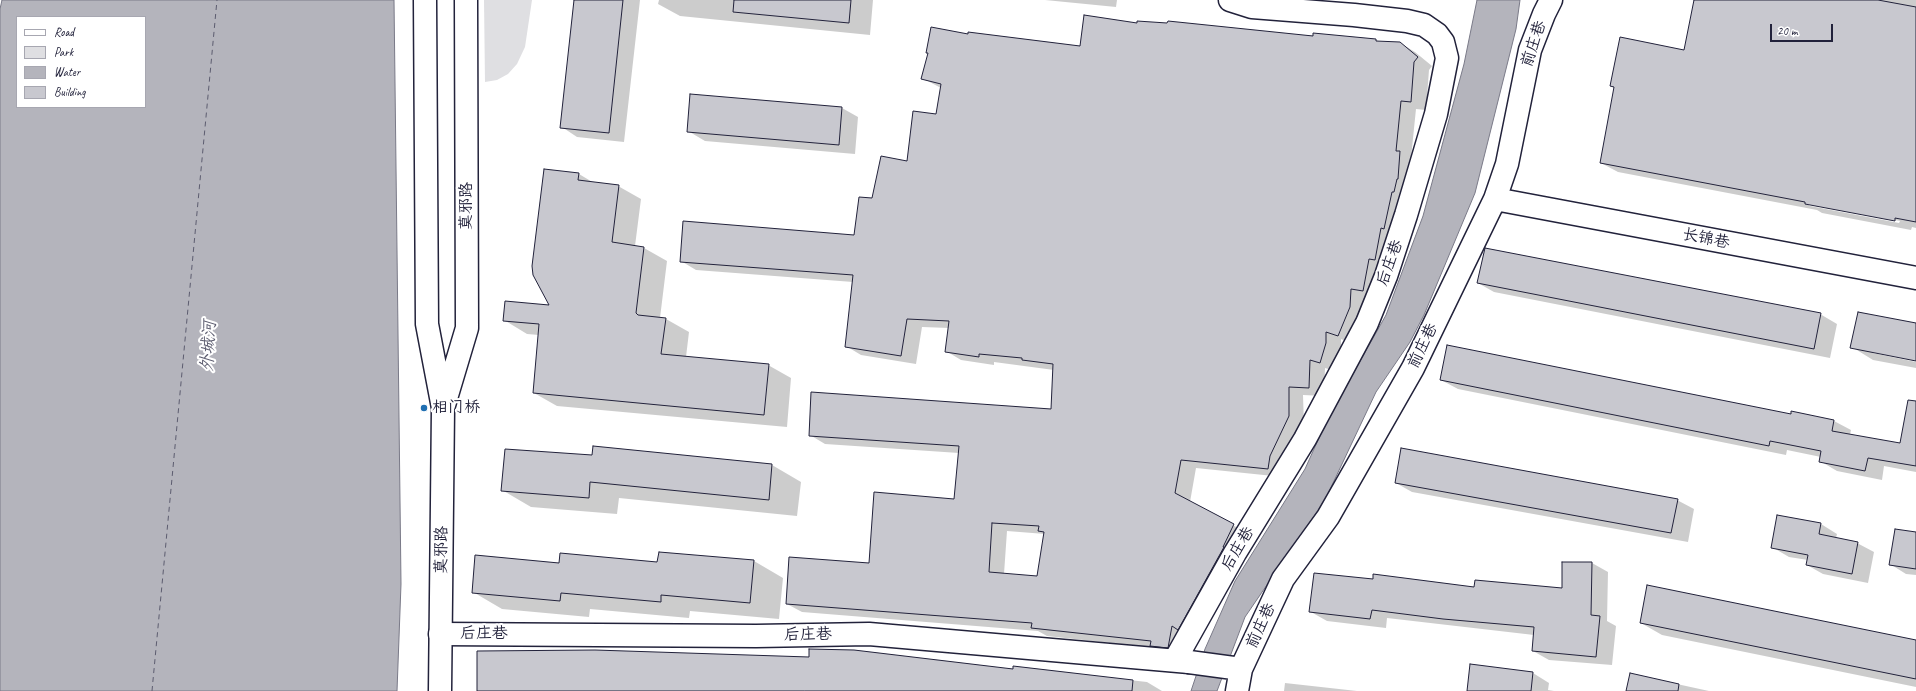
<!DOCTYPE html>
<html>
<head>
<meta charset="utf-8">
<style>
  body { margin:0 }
  #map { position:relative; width:1916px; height:691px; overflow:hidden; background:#fff; font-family:Caveat,sans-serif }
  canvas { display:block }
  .legend { position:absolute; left:16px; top:16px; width:130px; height:92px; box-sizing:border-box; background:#fff; border:1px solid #a7a7b1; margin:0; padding:5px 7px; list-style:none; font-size:12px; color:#22223b }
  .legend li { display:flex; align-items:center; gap:8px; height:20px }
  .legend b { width:20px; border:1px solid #a7a7b1 }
  .scale { position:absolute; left:1770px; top:24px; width:63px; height:18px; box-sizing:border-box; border:2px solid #22223b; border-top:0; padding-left:5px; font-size:12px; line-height:14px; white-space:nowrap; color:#22223b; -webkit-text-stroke:3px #fff; paint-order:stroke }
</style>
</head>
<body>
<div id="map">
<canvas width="1916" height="691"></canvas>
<ul class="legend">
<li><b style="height:5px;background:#fff"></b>Road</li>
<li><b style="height:11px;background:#dfdfe2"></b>Park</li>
<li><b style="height:11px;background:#b4b4bc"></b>Water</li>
<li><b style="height:11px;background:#c8c8cf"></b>Building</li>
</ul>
<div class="scale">20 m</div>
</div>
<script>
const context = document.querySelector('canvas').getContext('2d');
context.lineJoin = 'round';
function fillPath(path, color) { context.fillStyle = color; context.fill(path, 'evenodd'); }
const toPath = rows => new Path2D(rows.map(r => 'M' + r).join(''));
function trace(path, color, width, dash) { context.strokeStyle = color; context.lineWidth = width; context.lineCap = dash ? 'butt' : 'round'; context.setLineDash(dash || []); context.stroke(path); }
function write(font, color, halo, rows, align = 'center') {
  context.font = font + ' Caveat,"LXGW WenKai TC",sans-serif'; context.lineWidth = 4; context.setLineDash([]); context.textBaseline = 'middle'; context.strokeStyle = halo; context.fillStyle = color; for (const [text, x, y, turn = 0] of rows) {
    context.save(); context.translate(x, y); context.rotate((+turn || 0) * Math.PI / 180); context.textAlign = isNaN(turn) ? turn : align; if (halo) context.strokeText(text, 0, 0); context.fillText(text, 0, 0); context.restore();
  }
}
fillPath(toPath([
  [484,0,532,0,525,47,517,64,508,74,497,80,485,82]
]), '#dfdfe2');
const water = toPath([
  [2,0,394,0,401,584,397,691,0,691,0,9,2,0],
  [17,17,145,17,145,107,17,107,17,17],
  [1477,0,1520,0,1516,29,1475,193,1424,315,1410,342,1376,392,1325,500,1245,617,1217,691,1191,691,1205,649,1235,581,1305,469,1327,420,1386,315,1423,216,1464,64,1477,0]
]);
fillPath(water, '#b4b4bc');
trace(water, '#7a7a88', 1);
fillPath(toPath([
  [575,0,640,0,624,142,577,137,562,127],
  [659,0,873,0,870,35,680,16,658,4],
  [1045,0,1117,0,1116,7],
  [1695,0,1916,0,1916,228,1912,227,1911,230,1822,213,1817,210,1618,172,1601,163,1615,88,1611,86,1685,51],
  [1807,204,1900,221,1899,223,1810,206],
  [1138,24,1376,40,1380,42,1400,43,1415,52,1432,66,1429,70,1426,110,1416,109,1411,158,1415,161,1353,344,1341,339,1341,352,1335,371,1325,368,1324,396,1303,395,1304,425,1283,477,1196,468,1190,502,1249,534,1183,656,1156,648,1047,636,1038,631,802,612,787,604,870,564,955,500,959,453,825,444,810,435,1052,410,1054,370,994,362,994,365,961,360,946,351,949,328,922,327,916,364,861,355,846,346,853,282,696,270,681,261,855,236,873,199,908,162,937,115,941,88,922,78,968,35,1081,47],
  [1007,531,1045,534,1038,577,1004,574],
  [842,108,858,117,855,154,705,141,688,131],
  [545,170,579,174,594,183,618,186,641,199,635,246,644,248,667,261,660,318,666,319,689,332,686,357,768,365,791,378,787,427,557,406,534,393,539,335,527,334,504,320,551,306],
  [1478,283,1820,314,1837,324,1830,358,1494,292],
  [1916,324,1916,360,1873,351,1873,353,1916,362,1916,368,1873,360,1852,347],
  [1441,380,1791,415,1792,413,1834,421,1851,430,1850,435,1900,444,1916,432,1916,472,1884,466,1882,480,1837,471,1820,461,1821,457,1787,450,1786,455,1458,389],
  [594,447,772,465,801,482,797,516,619,498,617,514,531,507,502,490,593,457],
  [1396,483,1677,500,1694,509,1688,542,1412,492],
  [1821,524,1837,534,1836,538,1857,543,1874,552,1868,583,1823,574,1807,565,1808,560,1789,557,1772,547],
  [1916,533,1916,575,1906,574,1890,564],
  [754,561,783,578,779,619,690,611,689,618,590,609,589,617,502,609,473,592,560,564],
  [1563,563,1592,563,1608,572,1607,621,1616,626,1612,665,1549,660,1533,651,1534,635,1387,618,1386,628,1327,621,1311,612,1374,580,1475,588,1563,589],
  [1641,623,1916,641,1916,687,1662,635],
  [1014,667,1147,682,1162,691,478,691,1014,670],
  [1533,673,1549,683,1548,690,1554,691,1468,691],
  [1631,674,1709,691,1627,691],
  [1285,683,1357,691,1284,691]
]), '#0003');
trace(toPath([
  [152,691,217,0]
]), '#5c5c6f', 1, [5, 4]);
const building = toPath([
  [574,0,623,0,609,133,560,128,574,0],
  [734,0,851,0,849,23,733,12,734,0],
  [1694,0,1878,0,1916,7,1916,222,1895,218,1895,221,1805,204,1805,202,1600,163,1614,87,1610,86,1620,37,1684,50,1694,0],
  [1084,15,1137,23,1137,21,1167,23,1168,21,1313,36,1313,33,1376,39,1376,41,1400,42,1418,57,1414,62,1411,102,1401,101,1396,151,1400,151,1398,179,1397,179,1394,192,1392,192,1384,229,1381,228,1375,260,1369,259,1363,291,1351,289,1350,307,1338,336,1326,332,1326,343,1320,363,1310,360,1309,388,1289,387,1289,416,1270,456,1268,469,1181,460,1175,493,1234,524,1223,547,1224,547,1178,630,1172,626,1168,648,1150,646,1151,641,1031,628,1032,623,786,604,789,557,869,563,874,492,954,499,959,446,809,436,811,392,1051,409,1053,364,1022,360,1022,358,979,354,979,357,945,352,949,321,907,319,901,356,845,347,853,275,680,262,683,221,854,235,859,197,872,198,881,156,907,161,913,111,936,114,941,84,921,79,928,53,926,53,931,27,968,34,968,32,1080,46,1084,15],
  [992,523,1039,526,1038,531,1044,532,1037,576,989,572,992,523],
  [690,94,842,107,839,145,687,132,690,94],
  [544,169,579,173,578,180,619,185,612,242,644,247,636,313,638,315,666,318,661,354,769,364,764,415,533,393,539,324,503,321,505,301,549,305,533,275,532,266,544,169],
  [1485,248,1821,313,1814,349,1477,283,1485,248],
  [1858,312,1916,323,1916,361,1850,348,1858,312],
  [1447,345,1791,414,1791,411,1834,420,1832,431,1900,443,1908,400,1916,401,1916,466,1868,458,1865,471,1819,462,1821,451,1770,441,1769,446,1440,380,1447,345],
  [593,446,772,464,769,500,590,482,589,498,501,491,505,449,592,455,593,446],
  [1401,448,1678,499,1671,533,1395,483,1401,448],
  [1777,515,1821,523,1819,534,1858,542,1852,574,1806,565,1808,555,1771,548,1777,515],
  [1895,529,1916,532,1916,569,1889,565,1895,529],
  [659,552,754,560,750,603,661,595,661,602,561,593,560,601,472,593,475,555,559,563,560,553,657,562,659,552],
  [1562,562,1592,562,1591,615,1600,616,1596,657,1532,651,1534,627,1443,619,1372,610,1370,619,1309,612,1314,573,1373,579,1373,574,1474,587,1475,580,1562,588,1562,562],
  [1647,585,1916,640,1916,679,1640,623,1647,585],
  [809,649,854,650,1013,669,1013,666,1133,680,1132,691,477,691,477,651,595,650,809,657,809,649],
  [1470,664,1533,672,1531,691,1467,691,1470,664],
  [1630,673,1679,684,1678,691,1626,691,1630,673]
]);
fillPath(building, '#c8c8cf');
trace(building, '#22223b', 1);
const minor = toPath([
  [1495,199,1916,278],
  [1189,662,1241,669],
  [1237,691,1241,669,1283,579,1328,517,1413,368,1495,199,1507,164,1530,50,1544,14,1551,0]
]);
const tertiary = toPath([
  [440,634,756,636,869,634,1189,662],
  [1175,660,1235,553,1305,439,1367,323,1386,276,1406,215,1436,114,1447,58,1443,42,1437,34,1424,25,1407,21,1354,15,1252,7,1230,0]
]);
const secondary = toPath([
  [425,0,427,324,443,408,440,691],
  [444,405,467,328,466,0]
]);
trace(minor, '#22223b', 25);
trace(tertiary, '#22223b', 25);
trace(secondary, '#22223b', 25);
trace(minor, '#fff', 22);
trace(tertiary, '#fff', 22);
trace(secondary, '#fff', 22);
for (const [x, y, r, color] of [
  [424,408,4,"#1f6fb2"]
]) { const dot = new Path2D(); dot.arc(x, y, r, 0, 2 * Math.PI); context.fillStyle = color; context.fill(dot); trace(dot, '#fff', 1.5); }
write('16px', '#22223b', '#fff', [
  ["前庄巷",1534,44,-72],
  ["莫邪路",467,206,-90],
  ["长锦巷",1706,239,11],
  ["后庄巷",1390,263,-70],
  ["前庄巷",1423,346,-64],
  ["后庄巷",1238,549,-59],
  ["莫邪路",442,550,-89],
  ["前庄巷",1261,626,-65],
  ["后庄巷",484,634],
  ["后庄巷",808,635,-1]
]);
write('16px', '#22223b', '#fff', [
  ["相门桥",432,408]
], 'left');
write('italic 17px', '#5c5c6f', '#fff', [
  ["外城河",209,346,-87]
]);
</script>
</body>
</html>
